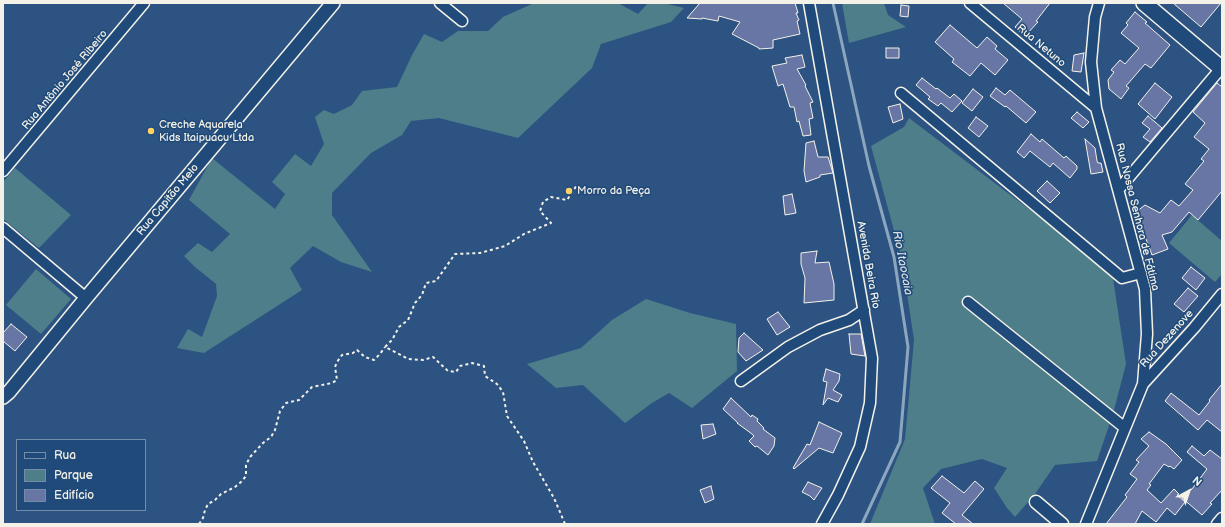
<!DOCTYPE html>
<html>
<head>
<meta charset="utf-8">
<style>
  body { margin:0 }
  #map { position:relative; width:1225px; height:527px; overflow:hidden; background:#2d5382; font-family:"Balsamiq Sans",sans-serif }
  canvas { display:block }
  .frame { position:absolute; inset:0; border:4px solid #f4f1e8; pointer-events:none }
  .legend { position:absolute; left:16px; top:439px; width:130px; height:72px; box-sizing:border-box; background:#1f4a7a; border:1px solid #748da6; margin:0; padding:5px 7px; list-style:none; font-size:12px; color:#f4f1e8 }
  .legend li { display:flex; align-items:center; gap:8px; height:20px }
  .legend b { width:20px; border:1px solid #748da6 }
  .north { position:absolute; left:1169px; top:471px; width:40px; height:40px; -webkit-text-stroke:3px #1f4a7a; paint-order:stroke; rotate:40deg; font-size:11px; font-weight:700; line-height:16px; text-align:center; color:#f4f1e8 }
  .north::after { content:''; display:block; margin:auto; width:14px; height:18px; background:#f4f1e8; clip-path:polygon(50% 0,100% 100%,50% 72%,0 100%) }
</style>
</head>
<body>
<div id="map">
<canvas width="1225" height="527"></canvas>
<div class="frame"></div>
<ul class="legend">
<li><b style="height:5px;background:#1f4a7a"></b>Rua</li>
<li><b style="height:11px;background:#4d7e89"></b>Parque</li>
<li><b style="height:11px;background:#6776a4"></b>Edifício</li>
</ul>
<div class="north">N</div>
</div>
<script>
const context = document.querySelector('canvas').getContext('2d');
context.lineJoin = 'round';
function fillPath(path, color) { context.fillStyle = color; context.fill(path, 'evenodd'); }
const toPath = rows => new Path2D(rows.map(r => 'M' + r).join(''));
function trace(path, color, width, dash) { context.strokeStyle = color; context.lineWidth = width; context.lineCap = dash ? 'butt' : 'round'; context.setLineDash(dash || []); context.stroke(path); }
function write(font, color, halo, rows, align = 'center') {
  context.font = font + ' "Balsamiq Sans",sans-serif'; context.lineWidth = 3; context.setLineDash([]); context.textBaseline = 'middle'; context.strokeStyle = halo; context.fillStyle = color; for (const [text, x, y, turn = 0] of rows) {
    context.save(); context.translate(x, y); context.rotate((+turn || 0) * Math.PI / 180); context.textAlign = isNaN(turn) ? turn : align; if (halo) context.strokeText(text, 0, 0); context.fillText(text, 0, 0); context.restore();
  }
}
fillPath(toPath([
  [534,3,618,3,638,14,648,3,663,3,684,8,671,22,601,44,592,68,518,138,439,118,411,121,402,135,371,153,332,193,332,215,372,272,341,262,313,246,290,268,302,290,204,353,177,348,188,329,202,337,217,296,216,284,195,267,184,256,198,243,212,252,230,234,189,200,212,158,275,209,285,194,272,182,295,154,311,166,324,144,315,117,324,110,334,114,352,105,362,91,397,87,412,55,424,34,442,42,458,31,488,31,503,17],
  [842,3,884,3,888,15,906,27,849,43],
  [909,118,1112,272,1126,364,1113,414,1097,461,1055,465,1035,494,1015,517,1007,508,994,488,1007,468,982,459,941,469,923,488,935,524,870,524,905,439,914,340,902,260,871,146,904,127],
  [15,168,71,215,39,248,3,219,3,182],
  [1192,215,1222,241,1222,274,1215,282,1169,243],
  [36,269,71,299,41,334,6,305],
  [646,299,690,313,736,324,737,371,692,408,669,393,652,403,625,423,583,385,556,388,527,364,581,348,612,320]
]), '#4d7e89');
trace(toPath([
  [833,3,869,166,894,257,908,347,900,442,862,524]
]), '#8ca6be', 3);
const building = toPath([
  [700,3,795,3,798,13,796,13,799,20,797,21,800,34,773,40,773,48,759,49,759,48,732,34,740,22,719,16,718,21,702,18,702,19,687,18,700,3],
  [1003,3,1050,3,1036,21,1038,22,1025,36,1015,27,1022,19,1003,3],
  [1173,3,1221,3,1201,27,1173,3],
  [901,5,909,6,908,17,900,16,901,5],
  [1135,12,1147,22,1145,23,1170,45,1151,68,1145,64,1126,86,1129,88,1121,99,1109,89,1108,80,1114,72,1111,70,1120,60,1125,64,1139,48,1121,33,1128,25,1126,23,1135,12],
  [950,25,977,48,987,37,997,46,995,49,1008,60,995,75,981,63,970,76,952,62,954,59,935,42,950,25],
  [886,48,899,48,899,58,886,58,886,48],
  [1084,53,1081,72,1072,71,1074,55,1084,53],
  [802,55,805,67,797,69,806,85,805,86,813,102,810,103,813,118,809,119,811,135,803,136,799,121,797,122,794,107,790,107,783,84,778,86,772,66,787,63,785,58,802,55],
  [922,78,936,89,937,88,950,98,954,94,962,101,952,112,941,103,938,106,928,99,930,97,916,85,922,78],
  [1155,83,1172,97,1155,119,1138,104,1155,83],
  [1217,83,1222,87,1222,191,1198,220,1189,212,1172,232,1162,235,1168,249,1152,255,1146,239,1141,240,1138,226,1139,226,1136,212,1145,205,1160,213,1171,200,1179,206,1193,190,1185,184,1204,161,1201,159,1209,149,1194,137,1205,123,1193,112,1217,83],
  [996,88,1005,95,1010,90,1036,112,1026,123,1006,106,1005,107,990,96,996,88],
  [973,89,983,97,972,111,962,103,973,89],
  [900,104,903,119,893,123,888,107,900,104],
  [1077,112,1089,122,1083,128,1071,118,1077,112],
  [1148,116,1162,128,1150,142,1143,137,1150,129,1142,123,1148,116],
  [976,117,988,126,979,137,968,128,976,117],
  [1031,134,1040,142,1042,139,1064,158,1066,156,1077,166,1077,169,1070,178,1053,163,1050,167,1030,151,1024,158,1017,152,1031,134],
  [1085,139,1095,148,1097,161,1098,163,1101,163,1103,172,1091,174,1085,139],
  [814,141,818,157,828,157,833,173,820,175,820,177,806,182,804,171,806,143,814,141],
  [1047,181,1060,193,1050,203,1037,191,1047,181],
  [792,194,796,213,785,215,783,196,792,194],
  [817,251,815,263,829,262,834,284,834,300,804,303,805,278,801,264,801,253,817,251],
  [1191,267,1205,278,1196,290,1182,278,1191,267],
  [1188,288,1198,296,1184,312,1174,304,1188,288],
  [778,312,790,327,777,335,767,319,778,312],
  [11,324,27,337,15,351,3,341,3,333,11,324],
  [744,333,763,350,746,361,738,352,739,338,744,333],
  [849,334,861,334,865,356,851,354,849,334],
  [826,369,840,374,839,381,833,390,842,395,838,402,828,398,823,405,827,382,823,381,826,369],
  [1222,384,1222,432,1207,420,1198,430,1165,401,1171,393,1199,415,1210,401,1209,400,1222,384],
  [731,398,751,417,752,415,758,419,757,421,764,428,763,429,775,438,774,446,768,455,757,446,755,447,749,441,754,436,752,434,737,423,738,423,723,409,731,398],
  [819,422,842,433,833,453,819,448,794,469,793,468,807,444,810,445,819,422],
  [713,424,716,434,703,439,701,425,713,424],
  [1149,432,1166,444,1182,460,1174,469,1170,466,1169,467,1164,464,1149,484,1151,485,1147,490,1161,503,1174,489,1179,494,1177,495,1185,502,1175,515,1167,508,1156,522,1142,511,1135,524,1106,524,1127,497,1125,495,1137,479,1130,474,1139,462,1136,460,1149,446,1141,439,1149,432],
  [1192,446,1204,456,1210,450,1222,459,1222,490,1210,503,1212,504,1202,515,1182,498,1192,489,1207,469,1187,452,1192,446],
  [942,476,964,493,975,481,984,489,962,515,973,524,956,524,942,513,950,503,931,488,942,476],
  [808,482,822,488,814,500,810,496,802,492,808,482],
  [711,486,714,499,705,503,700,490,711,486]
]);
fillPath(building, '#6776a4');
trace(building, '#f4f1e8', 1);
const minor = toPath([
  [440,3,462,21],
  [809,3,872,358,870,403,860,447,838,495,822,524],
  [970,3,1096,108],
  [901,93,1122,278,1141,273],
  [3,171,144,3],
  [1119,189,1222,67],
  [3,228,86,298],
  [968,302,1125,428],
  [741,381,788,347,820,330,849,320,864,310],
  [1143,384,1194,328,1222,294],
  [1086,524,1143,384,1147,334,1145,289,1096,108,1091,62,1095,17,1099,3],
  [1217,524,1222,518]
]);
const tertiary = toPath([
  [1036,502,1062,524]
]);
const secondary = toPath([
  [3,397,9,392,86,298,333,3]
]);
const primary = toPath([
  [1144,3,1222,69]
]);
trace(minor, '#f4f1e8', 13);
trace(tertiary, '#f4f1e8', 15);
trace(secondary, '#f4f1e8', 16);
trace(primary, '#f4f1e8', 18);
trace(toPath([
  [199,524,203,518,205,510,208,504,215,500,221,494,235,487,241,482,246,476,246,465,250,457,263,443,271,437,275,430,280,411,286,403,299,400,312,387,332,383,337,380,335,367,337,362,342,355,353,353,357,350,365,357,374,360,380,354,385,347],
  [565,524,554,498,533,462,524,441,507,416,503,392,497,384,485,376,484,366,472,363,460,366,456,372,448,371,433,357,423,360,408,359,399,354,385,347,392,340,399,327,408,320,415,303,422,295,426,283,436,281,455,254,480,253,505,246,524,234,551,223,540,211,543,202,551,197,567,200,577,185]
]), '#f4f1e8', 2, [3, 3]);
trace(minor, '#1f4a7a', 10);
trace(tertiary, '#1f4a7a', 12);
trace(secondary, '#1f4a7a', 13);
trace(primary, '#1f4a7a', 15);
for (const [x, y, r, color] of [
  [151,131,4,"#ffd166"],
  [569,191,4,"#ffd166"]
]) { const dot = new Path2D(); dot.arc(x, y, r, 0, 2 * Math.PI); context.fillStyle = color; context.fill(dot); trace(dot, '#1f4a7a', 1.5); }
write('11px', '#f4f1e8', '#1f4a7a', [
  ["Rua Netuno",1041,46,40],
  ["Rua Antônio José Ribeiro",65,80,-50],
  ["Rua Capitão Melo",168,200,-50],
  ["Rua Nossa Senhora de Fátima",1137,217,76],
  ["Avenida Beira Rio",868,265,80],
  ["Rua Dezenove",1167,339,-48]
]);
write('11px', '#f4f1e8', '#1f4a7a', [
  ["Creche Aquarela",159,125],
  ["Kids Itaipuacu Ltda",159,138],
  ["Morro da Peça",577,191]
], 'left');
write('italic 12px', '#dadede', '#1f4a7a', [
  ["Rio Itaocaia",902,263,79]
]);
</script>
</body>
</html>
